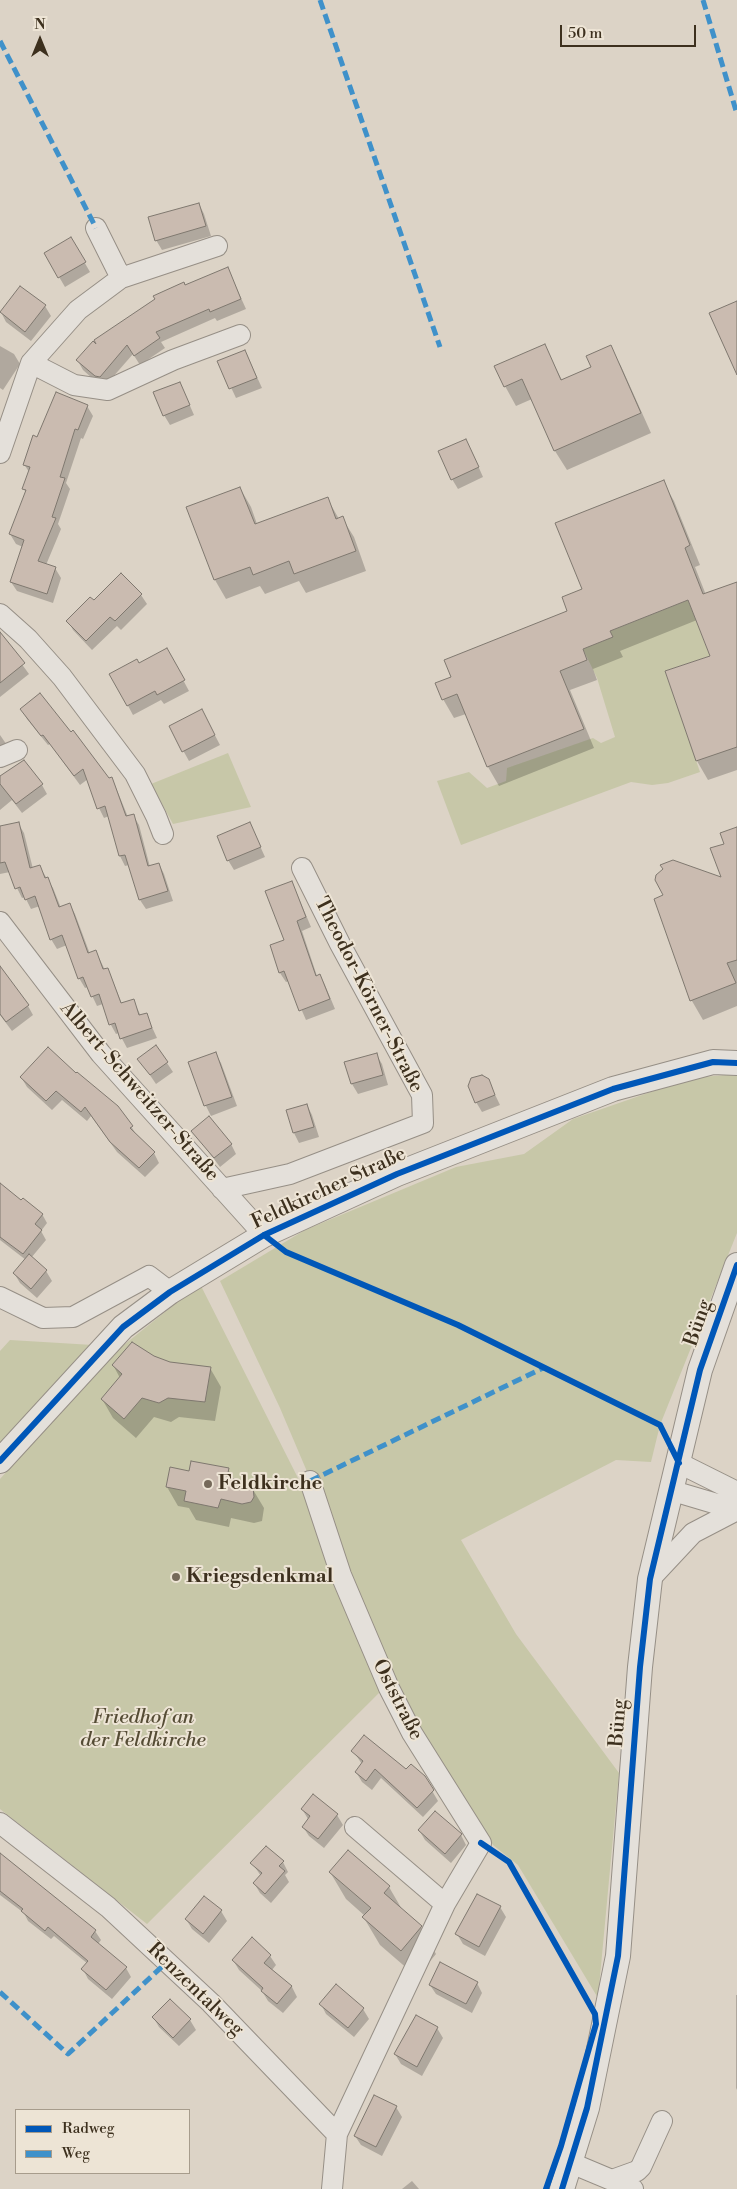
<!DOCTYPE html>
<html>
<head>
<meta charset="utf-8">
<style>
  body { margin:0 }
  #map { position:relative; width:737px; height:2189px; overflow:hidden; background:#dcd3c6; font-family:"Libre Bodoni",serif }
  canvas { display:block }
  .legend { position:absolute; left:15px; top:2109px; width:175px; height:65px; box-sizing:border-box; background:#ede4d5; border:1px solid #a79c8c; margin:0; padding:6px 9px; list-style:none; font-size:15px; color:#3d301e }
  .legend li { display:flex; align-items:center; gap:10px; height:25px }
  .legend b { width:25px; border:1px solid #a79c8c }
  .north { position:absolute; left:15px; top:15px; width:50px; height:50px; -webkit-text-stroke:4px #ede4d5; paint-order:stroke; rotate:0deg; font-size:14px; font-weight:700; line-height:20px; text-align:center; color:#3d301e }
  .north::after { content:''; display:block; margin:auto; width:18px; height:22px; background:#3d301e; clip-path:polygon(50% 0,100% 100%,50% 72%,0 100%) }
  .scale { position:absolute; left:560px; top:25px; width:136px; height:22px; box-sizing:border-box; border:2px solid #3d301e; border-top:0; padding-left:6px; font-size:15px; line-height:18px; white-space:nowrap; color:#3d301e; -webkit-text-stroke:4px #ede4d5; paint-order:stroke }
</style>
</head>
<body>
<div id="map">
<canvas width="737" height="2189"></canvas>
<ul class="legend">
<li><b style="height:6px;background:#0057b8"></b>Radweg</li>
<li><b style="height:6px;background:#3f91ca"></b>Weg</li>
</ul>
<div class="north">N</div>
<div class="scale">50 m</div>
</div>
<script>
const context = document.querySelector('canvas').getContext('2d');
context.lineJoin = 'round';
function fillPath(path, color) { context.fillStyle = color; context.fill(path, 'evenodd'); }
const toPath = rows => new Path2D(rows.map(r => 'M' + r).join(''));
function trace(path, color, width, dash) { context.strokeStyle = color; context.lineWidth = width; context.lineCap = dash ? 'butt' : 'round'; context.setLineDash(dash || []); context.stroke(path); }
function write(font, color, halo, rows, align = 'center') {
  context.font = font + ' "Libre Bodoni",serif'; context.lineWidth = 4; context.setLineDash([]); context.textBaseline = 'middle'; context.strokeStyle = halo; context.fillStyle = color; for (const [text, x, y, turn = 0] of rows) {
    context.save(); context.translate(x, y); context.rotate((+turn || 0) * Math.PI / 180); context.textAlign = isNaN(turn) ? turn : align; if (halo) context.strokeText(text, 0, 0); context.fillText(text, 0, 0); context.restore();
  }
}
fillPath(toPath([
  [688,600,710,656,665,671,700,772,668,783,652,785,631,782,461,845,437,781,469,772,487,788,506,781,507,768,593,738,601,743,615,737,597,678,583,649,612,637,610,631],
  [228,753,251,807,173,824,151,784],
  [737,1074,737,1233,660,1425,651,1462,616,1460,461,1540,516,1634,619,1773,598,1998,518,1865,493,1845,416,1728,280,1408,220,1281,305,1230,456,1167,524,1154,573,1119,691,1078],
  [200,1284,300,1482,381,1691,147,1924,0,1809,0,1479,115,1352],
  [10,1340,93,1345,0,1446,0,1351]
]), '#c7c7a8');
fillPath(toPath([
  [199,204,204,214,211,236,162,250,156,240],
  [71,239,90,272,65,287,45,253],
  [228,269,246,309,217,321,215,318,161,342,165,348,140,365,133,354,105,386,101,386,83,370,78,361,100,349,185,286],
  [45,306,51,316,31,341,6,322,1,312],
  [544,345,562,380,592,367,610,347,621,366,651,433,567,470,555,451,532,399,516,406,505,386],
  [0,346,14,354,20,364,3,390,0,388],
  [245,351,262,388,236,398,219,362],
  [180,383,194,415,170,425,164,415],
  [87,406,93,416,83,439,81,438,66,483,70,489,58,524,61,529,46,565,55,568,61,578,53,603,17,591,11,582,23,547,16,544,10,534,26,493,24,489,29,472,24,464,38,438],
  [471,450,483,477,458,489,452,479],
  [663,482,674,501,700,565,695,567,706,595,737,583,737,770,708,780,697,761,667,672,712,657,697,620,620,651,623,657,593,669,597,680,570,690,594,748,499,786,488,767,466,714,454,718,443,699,452,677,569,612,583,590],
  [240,488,251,507,257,524,327,498,339,519,342,518,354,537,366,571,306,593,299,581,265,594,260,586,226,599,215,580],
  [121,575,141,595,147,604,121,630,117,626,92,650,73,630,68,621,94,602],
  [4,640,29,674,0,697,0,643],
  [167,650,189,691,164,704,161,700,133,715,111,674,139,664],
  [21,709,109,780,112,778,128,817,133,815,139,825,150,867,159,864,164,874,173,901,146,909,140,900,129,865,125,866,120,856,109,816,104,818,99,808,88,779,80,785,50,744,48,745,27,719],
  [207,720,220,745,189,761,170,727],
  [0,735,9,748,0,755],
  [0,778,42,785,47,794,22,813,12,800,0,810],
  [18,823,24,833,33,869,39,866,53,888,61,908,70,905,75,914,90,954,96,952,105,970,108,969,122,1004,133,1000,141,1016,146,1014,157,1038,127,1048,119,1033,116,1034,111,1025,103,1004,97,1006,88,987,85,988,79,978,67,945,57,949,51,939,40,906,31,909,25,897,22,898,17,888,10,872,0,874,0,828],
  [250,824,265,857,234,870,228,860],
  [737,829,737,1006,703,1020,692,1001,656,899,723,879,725,845],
  [292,882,311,927,302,931,317,976,320,975,325,985,335,1009,306,1020,289,981,286,982,280,973,271,946,285,941],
  [0,984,28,1006,33,1015,12,1031,0,1015],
  [48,1049,131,1126,137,1136,154,1153,159,1163,145,1177,117,1152,91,1116,87,1121,62,1100,52,1110,27,1087,21,1077],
  [215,1053,221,1063,237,1106,211,1116,206,1106,190,1063],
  [376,1054,382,1064,388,1085,358,1094,352,1084,346,1063],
  [139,1059,167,1063,173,1072,156,1084],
  [488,1080,500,1105,482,1112,476,1102],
  [307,1105,312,1115,319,1137,299,1143,294,1133,287,1111],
  [193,1131,231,1144,236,1154,220,1167],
  [0,1185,21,1202,42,1214,47,1223,41,1231,46,1240,31,1258,46,1271,52,1281,37,1298,20,1283,14,1273,26,1260,0,1240],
  [153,1357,170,1363,210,1368,221,1387,215,1421,179,1417,171,1422,154,1417,136,1438,113,1418,102,1399,120,1378,113,1365],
  [228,1469,234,1480,252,1488,264,1508,262,1521,254,1523,231,1518,229,1527,196,1520,189,1508,178,1506,167,1487],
  [353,1751,424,1777,438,1801,423,1817,381,1778,372,1790,362,1782,356,1772,362,1764],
  [302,1809,337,1815,343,1825,324,1848,309,1836,303,1827,308,1819],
  [419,1830,461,1835,466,1845,451,1863,425,1840],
  [0,1855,95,1931,101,1940,98,1944,126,1968,131,1977,112,1999,88,1979,83,1969,88,1964,54,1936,51,1939,28,1921,24,1913,0,1895],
  [283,1862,288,1872,285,1875,289,1882,271,1903,260,1893,254,1883,261,1876,252,1863],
  [330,1872,389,1887,403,1911,421,1927,436,1954,417,1977,380,1945,364,1918,365,1916,346,1899],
  [204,1897,221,1911,227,1921,209,1943,192,1929,186,1919],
  [500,1907,506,1917,485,1956,463,1944,457,1934],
  [270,1956,276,1965,272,1970,292,1987,297,1997,283,2013,268,2001,262,1991,239,1970,233,1960],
  [477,1983,482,1993,472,2013,436,1994,430,1985],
  [336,1986,363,2009,369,2019,354,2037,326,2014,321,2004],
  [736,1995,737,1995,737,2090,736,2088],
  [153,2017,190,2020,196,2030,179,2046,159,2027],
  [437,2028,443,2038,422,2076,401,2064,395,2054],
  [396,2107,402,2117,382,2156,361,2145,355,2136],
  [412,2181,419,2189,402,2189]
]), '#0003');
const building = toPath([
  [199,203,206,226,155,241,148,217,199,203],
  [71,237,86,262,58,278,44,253,71,237],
  [228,267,241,299,210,312,209,309,156,332,160,338,134,356,127,345,100,377,95,376,76,360,93,341,96,344,94,340,155,299,153,296,184,282,185,285,228,267],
  [20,286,46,305,25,332,0,312,20,286],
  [737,301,737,375,709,313,737,301],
  [545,344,561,380,591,367,586,356,611,345,641,413,554,451,522,379,504,387,494,366,545,344],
  [245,350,257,378,229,389,217,361,245,350],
  [180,382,190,405,163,416,153,392,180,382],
  [56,392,88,405,78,430,75,429,60,477,65,478,52,517,56,518,38,561,56,567,47,594,10,582,24,540,9,534,26,490,22,489,30,467,23,465,33,435,37,437,56,392],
  [466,439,479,467,451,480,438,451,466,439],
  [664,480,690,545,685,548,703,594,737,582,737,747,696,761,665,671,710,656,688,600,610,631,613,637,583,649,587,660,560,671,584,729,487,767,457,694,442,700,435,683,451,677,444,660,567,611,562,597,582,589,555,523,664,480],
  [240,487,255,524,328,497,336,519,343,516,356,551,294,574,289,561,253,575,250,567,214,580,186,507,240,487],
  [121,573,142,594,115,621,110,617,86,641,66,621,90,597,94,600,121,573],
  [0,632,25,663,0,683,0,632],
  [167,648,185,680,157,695,155,691,127,706,109,674,137,659,139,663,167,648],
  [40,693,71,732,73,730,109,778,112,777,126,816,134,814,148,866,159,863,168,891,139,900,125,855,119,856,105,806,97,809,83,769,74,776,43,735,41,736,20,709,40,693],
  [202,709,215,735,182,752,169,726,202,709],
  [24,760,43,784,16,804,0,784,0,776,24,760],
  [19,822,30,868,40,865,45,878,48,877,59,907,70,903,88,953,96,950,103,969,108,968,121,1003,134,999,139,1015,147,1013,152,1028,120,1039,115,1023,109,1025,99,994,91,997,83,977,78,979,62,935,50,940,35,896,25,900,20,887,15,889,5,862,0,863,0,826,19,822],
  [250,822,261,847,227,861,217,836,250,822],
  [737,827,737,960,727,963,736,983,690,1001,654,899,663,895,655,880,656,875,663,869,660,865,673,860,721,877,710,848,724,844,720,833,737,827],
  [292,881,306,917,297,921,316,976,320,974,330,999,299,1011,284,971,279,973,270,945,284,940,265,891,292,881],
  [0,966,29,1005,6,1022,0,1014,0,966],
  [156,1045,168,1062,150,1075,137,1059,156,1045],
  [48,1047,76,1073,77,1072,118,1106,133,1126,130,1128,155,1152,139,1168,110,1142,85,1107,81,1112,56,1091,46,1101,20,1077,48,1047],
  [216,1052,232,1097,204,1106,188,1062,216,1052],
  [377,1053,383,1075,351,1084,344,1062,377,1053],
  [482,1075,489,1079,495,1095,475,1103,468,1086,471,1078,482,1075],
  [307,1104,314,1127,293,1133,286,1110,307,1104],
  [209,1116,232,1144,214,1158,191,1131,209,1116],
  [0,1183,21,1200,23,1198,43,1214,35,1224,42,1230,23,1254,0,1237,0,1183],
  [29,1254,47,1270,31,1289,13,1273,29,1254],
  [132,1342,154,1356,170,1362,211,1367,205,1402,168,1398,159,1403,142,1398,124,1419,101,1399,122,1374,112,1365,132,1342],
  [191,1461,229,1468,227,1477,247,1482,253,1487,254,1497,251,1502,242,1504,221,1499,218,1508,184,1501,186,1491,166,1487,170,1467,189,1471,191,1461],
  [364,1735,406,1769,411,1764,425,1776,434,1790,417,1808,375,1769,366,1781,355,1772,363,1761,351,1751,364,1735],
  [313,1794,338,1814,318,1839,302,1827,310,1816,301,1809,313,1794],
  [435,1811,462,1834,445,1854,418,1830,435,1811],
  [266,1846,284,1861,279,1866,285,1871,265,1894,253,1883,262,1873,250,1863,266,1846],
  [348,1850,390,1886,384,1893,422,1926,401,1951,362,1917,371,1908,329,1872,348,1850],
  [0,1853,96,1930,91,1937,127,1967,106,1990,81,1969,88,1961,48,1927,45,1931,21,1911,23,1909,0,1891,0,1853],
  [477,1894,501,1906,479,1947,455,1934,477,1894],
  [204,1896,222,1910,203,1934,185,1919,204,1896],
  [252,1937,271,1955,264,1963,292,1986,277,2004,261,1991,263,1988,232,1960,252,1937],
  [440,1962,478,1982,466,2004,429,1985,440,1962],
  [336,1984,364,2008,348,2028,319,2004,336,1984],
  [170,1999,191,2019,173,2038,152,2017,170,1999],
  [416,2015,438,2027,417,2067,394,2054,416,2015],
  [374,2095,397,2106,376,2147,354,2136,374,2095]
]);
fillPath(building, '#cabbb0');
trace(building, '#7f786f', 1);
const minor = toPath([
  [96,228,121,278],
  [31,363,74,385,108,390,173,360,240,335],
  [0,453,31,363,78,310,121,278,217,246],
  [0,614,28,639,62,677,135,774,156,816,163,834],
  [0,757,17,750],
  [0,922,101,1054,264,1235],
  [222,1189,290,1174,423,1123,422,1095,340,944,302,868],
  [0,1297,43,1318,73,1317,149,1276,170,1292],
  [679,1463,737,1492],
  [310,1481,341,1575,389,1688,412,1733,481,1843,445,1904,337,2134,332,2189],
  [673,1491,737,1510],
  [650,1579,693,1533,737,1510],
  [0,1823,108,1907,211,2003,337,2134],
  [355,1827,445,1904],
  [571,2163,633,2189],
  [612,2180,637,2171,641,2167,662,2121]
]);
const tertiary = toPath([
  [0,1461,123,1327,170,1292,264,1235,397,1174,613,1089,713,1062,737,1063],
  [562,2189,587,2108,618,1956,640,1667,650,1579,700,1370,737,1265]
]);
trace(minor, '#968f86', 22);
trace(tertiary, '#968f86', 26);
trace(minor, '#e4e0da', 20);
trace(tertiary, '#e4e0da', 24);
trace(toPath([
  [320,0,440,347],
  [703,0,737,114],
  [0,41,96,228],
  [310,1481,543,1368],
  [0,1992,68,2054,167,1962]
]), '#3f91ca', 5, [10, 5]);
trace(toPath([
  [264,1235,286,1252,458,1325,660,1425,679,1463],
  [0,1461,123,1327,170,1292,264,1235,397,1174,613,1089,713,1062,737,1063],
  [481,1843,509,1862,595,2014,596,2024,561,2146,546,2189],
  [562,2189,587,2108,618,1956,640,1667,650,1579,700,1370,737,1265]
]), '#0057b8', 6);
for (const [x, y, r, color] of [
  [208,1484,5,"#756959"],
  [176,1577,5,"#756959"]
]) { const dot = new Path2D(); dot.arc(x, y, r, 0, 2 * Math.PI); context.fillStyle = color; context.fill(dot); trace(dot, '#ede4d5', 2); }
write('20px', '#3d301e', '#ede4d5', [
  ["Theodor-Körner-Straße",368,995,63],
  ["Albert-Schweitzer-Straße",139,1092,49],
  ["Feldkircher Straße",329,1189,-25],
  ["Büng",699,1323,-71],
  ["Oststraße",397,1700,63],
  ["Büng",619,1723,-86],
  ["Renzentalweg",195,1990,44]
]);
write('bold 20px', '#3d301e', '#ede4d5', [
  ["Feldkirche",218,1484],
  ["Kriegsdenkmal",186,1577]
], 'left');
write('italic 20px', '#554c35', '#ede4d5', [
  ["Friedhof an",143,1718],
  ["der Feldkirche",143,1741]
]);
</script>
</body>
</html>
